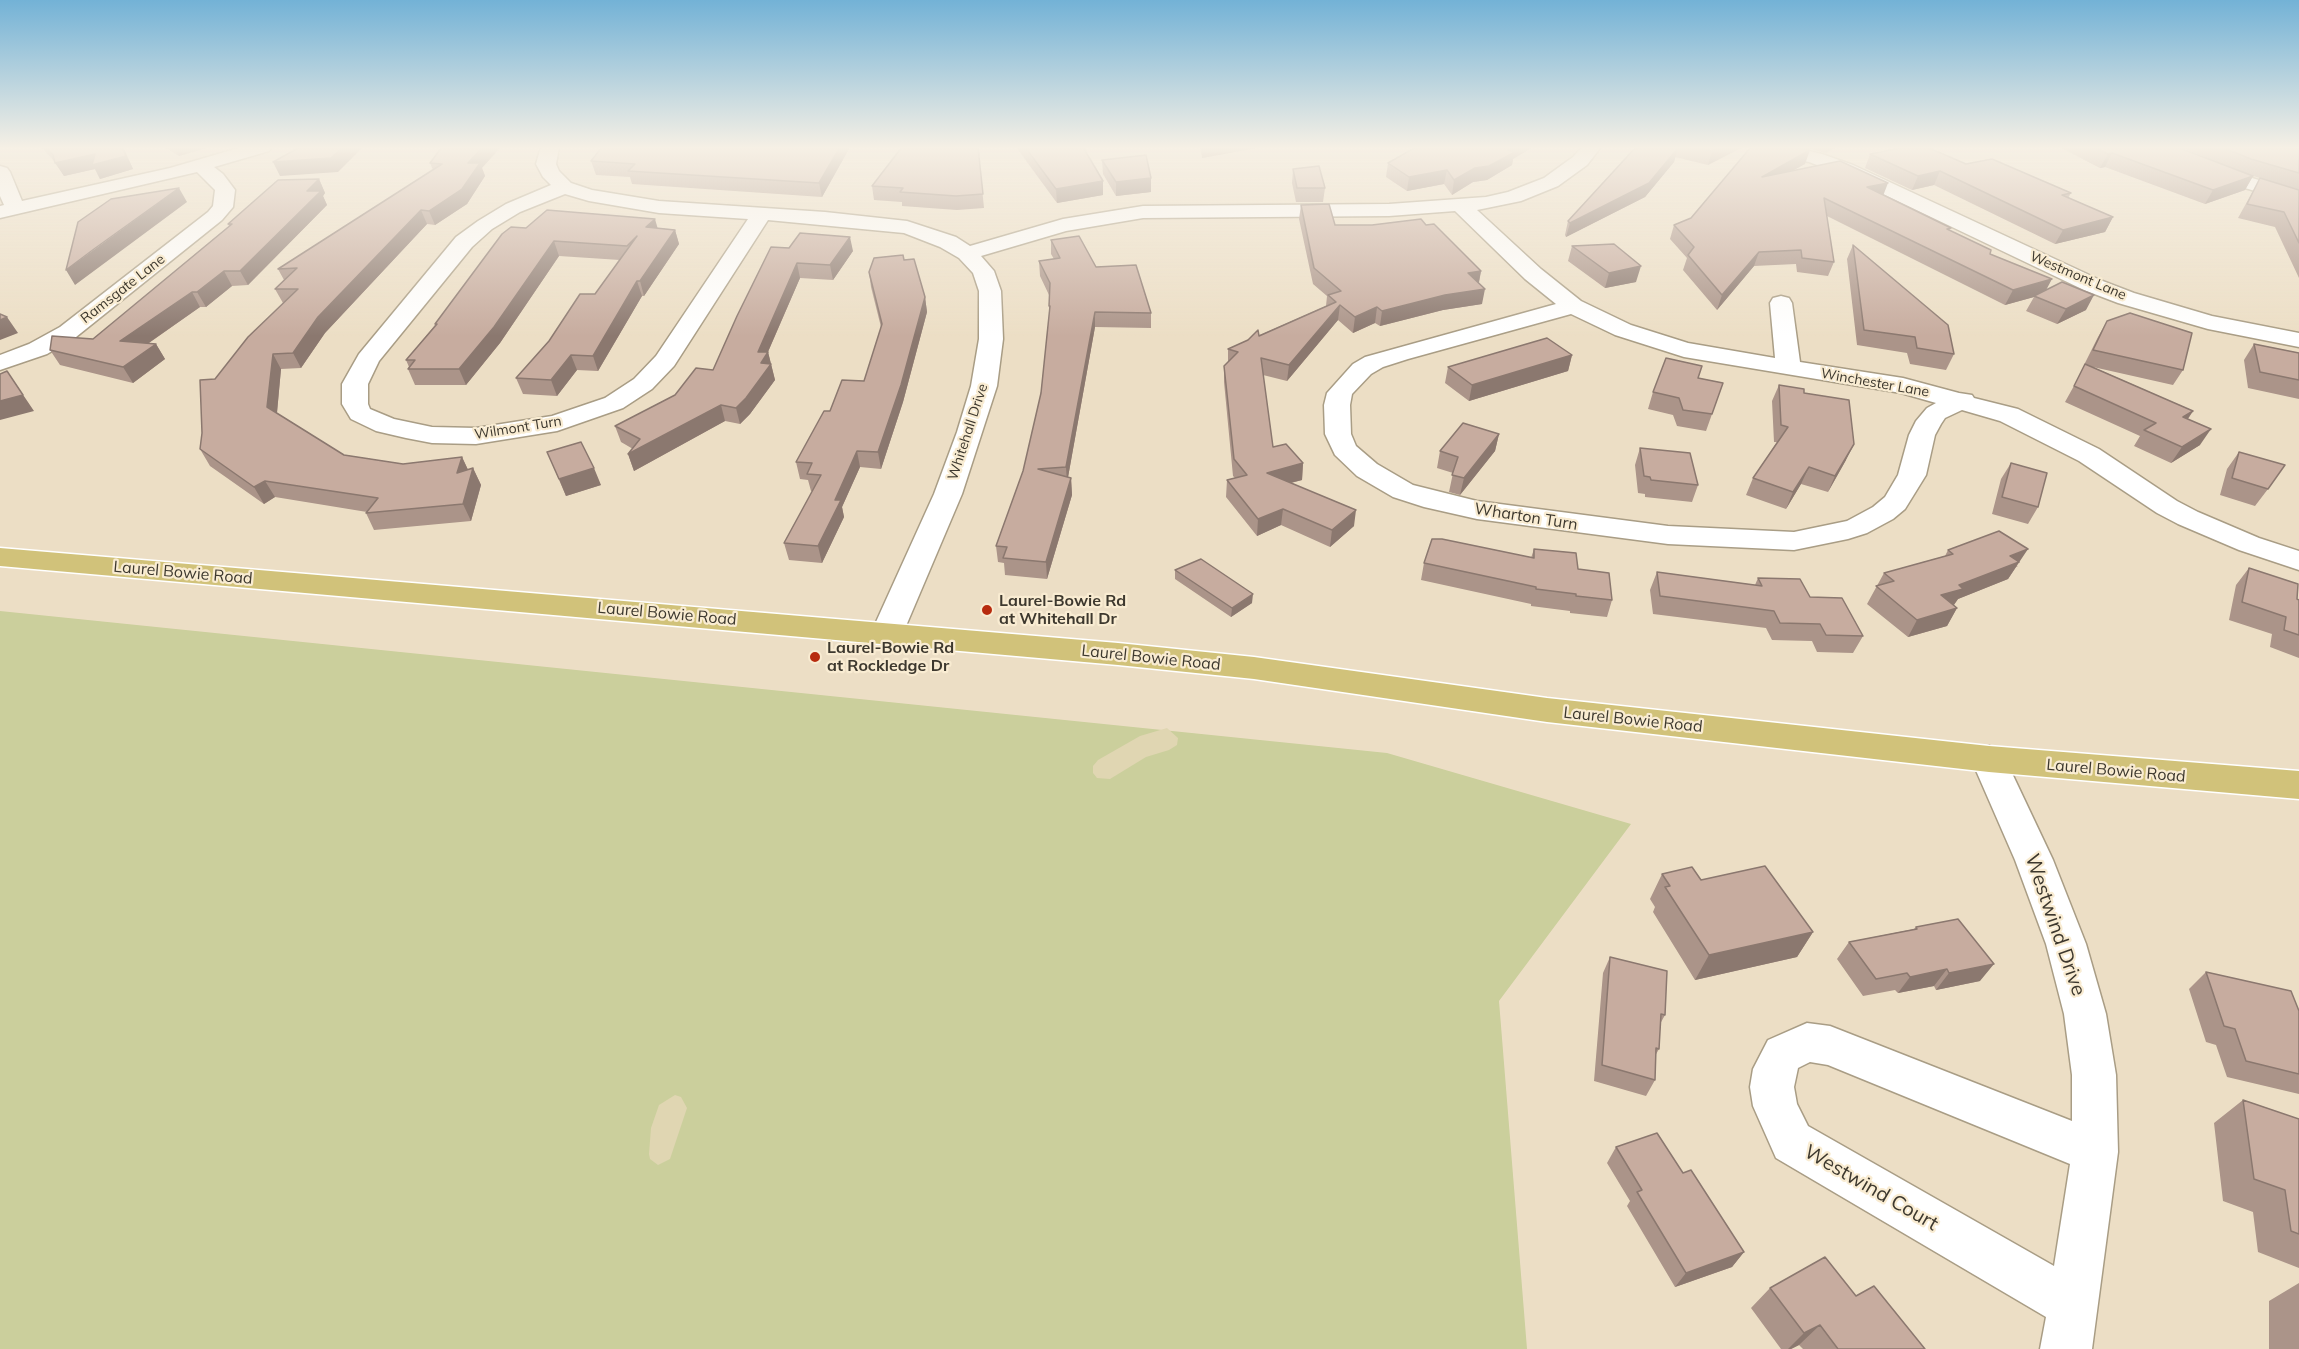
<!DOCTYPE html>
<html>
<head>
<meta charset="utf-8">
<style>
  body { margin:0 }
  canvas { display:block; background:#ecdec5 }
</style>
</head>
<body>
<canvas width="2299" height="1349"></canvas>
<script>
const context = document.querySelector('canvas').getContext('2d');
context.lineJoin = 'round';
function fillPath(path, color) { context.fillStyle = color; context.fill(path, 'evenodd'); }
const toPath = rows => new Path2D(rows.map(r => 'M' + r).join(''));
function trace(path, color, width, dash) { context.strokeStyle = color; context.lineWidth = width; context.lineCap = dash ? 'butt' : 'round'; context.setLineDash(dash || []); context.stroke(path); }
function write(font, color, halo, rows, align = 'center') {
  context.font = font + ' Mulish,sans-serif'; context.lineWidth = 4.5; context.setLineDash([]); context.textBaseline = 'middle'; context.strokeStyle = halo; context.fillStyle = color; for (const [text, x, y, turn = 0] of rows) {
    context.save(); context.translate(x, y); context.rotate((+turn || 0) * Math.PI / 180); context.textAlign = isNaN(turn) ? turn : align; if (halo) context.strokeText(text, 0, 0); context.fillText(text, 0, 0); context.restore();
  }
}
fillPath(toPath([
  [0,611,1387,753,1631,824,1499,1001,1527,1349,0,1349]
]), '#cbcf9c');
fillPath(toPath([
  [1167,728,1178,738,1177,745,1169,750,1146,757,1110,779,1097,778,1093,773,1093,766,1098,760,1140,736],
  [675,1095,681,1097,687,1108,670,1159,658,1165,650,1159,649,1154,651,1128,659,1105]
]), '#e0d6b2');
const street = toPath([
  [242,147,271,147,269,151,214,167,223,174,235,190,233,207,222,220,76,337,47,354,0,370,0,355,29,344,60,327,208,212,213,206,215,190,197,172,0,218,0,206,4,205,0,196,0,166,7,168,10,172,22,201,170,168,242,147],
  [541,147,559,147,556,164,559,171,571,183,592,190,659,201,825,212,907,221,956,237,970,246,1063,219,1143,206,1389,204,1486,197,1508,192,1544,178,1573,157,1582,147,1601,147,1587,165,1558,186,1521,201,1477,210,1541,269,1581,301,1631,325,1688,343,1775,358,1770,303,1773,298,1781,296,1789,298,1792,303,1800,362,1903,378,1959,393,1972,395,1974,398,2018,409,2099,449,2177,501,2198,512,2259,538,2299,551,2299,570,2239,550,2178,524,2157,513,2079,461,2000,421,1962,410,1945,418,1941,424,1935,435,1926,475,1905,509,1893,519,1867,533,1848,539,1794,550,1668,544,1477,519,1424,507,1393,497,1357,476,1335,455,1325,434,1324,405,1327,393,1353,364,1365,357,1556,304,1525,279,1455,211,1389,216,1143,218,1066,231,981,256,994,271,1001,291,1003,339,997,386,962,494,903,633,898,641,887,644,876,641,871,633,934,494,957,432,971,386,979,339,979,291,973,273,959,258,940,247,904,233,768,220,674,366,652,389,623,408,557,431,476,444,432,443,406,438,376,431,351,419,342,404,342,384,359,354,456,237,478,221,506,204,551,185,543,177,536,164,541,147],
  [565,194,589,201,659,213,748,219,656,356,634,379,605,398,552,416,476,428,432,427,394,419,370,409,368,404,368,384,379,361,472,247,492,229,520,212,565,194],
  [1571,314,1615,335,1684,357,1901,393,1936,403,1927,408,1916,421,1909,435,1898,475,1885,497,1873,507,1847,521,1794,532,1668,526,1477,501,1413,485,1377,464,1356,446,1351,434,1350,405,1352,394,1371,374,1383,367,1408,359,1571,314],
  [1757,147,1791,147,1822,154,1853,165,2100,280,2134,293,2212,316,2299,333,2299,347,2208,329,2118,303,2084,290,1839,173,1809,162,1759,151,1757,147],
  [2149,147,2174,147,2242,175,2299,192,2299,204,2228,183,2151,151,2149,147],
  [1989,746,2001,750,2053,860,2086,944,2106,1014,2116,1075,2118,1152,2092,1349,2040,1349,2046,1317,1776,1158,1753,1106,1750,1087,1753,1069,1768,1040,1807,1023,1830,1026,2072,1121,2072,1075,2064,1014,2046,944,2015,860,1971,759,1977,750,1989,746],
  [1810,1062,1828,1065,2070,1164,2054,1266,1808,1126,1797,1104,1794,1087,1798,1068,1810,1062]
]);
const primary = toPath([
  [0,548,1118,643,1254,657,1547,698,1989,746,2299,771,2299,799,1989,772,1547,722,1254,679,1118,665,0,566,0,548]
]);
trace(street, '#a99d85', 3);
trace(primary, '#fff', 3);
fillPath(street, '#fff');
fillPath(primary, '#d1c27a');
fillPath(toPath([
  [41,147,123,147,133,169,100,179,95,169,64,176,56,163],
  [164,147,210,147,179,156],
  [850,147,822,197,632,184,630,177,596,175,591,161],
  [978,147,984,208,957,210,902,206,902,202,874,200,872,186],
  [1016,147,1083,147,1103,195,1057,203],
  [1200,147,1262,147,1202,158],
  [1416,147,1533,147,1513,159,1512,165,1487,180,1473,182,1452,195,1444,184,1407,191,1386,177,1388,163],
  [1636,147,1743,147,1708,165,1675,157,1674,162,1645,197,1566,237,1565,235,1568,221],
  [1801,147,1837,147,1826,153],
  [2059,147,2177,147,2221,164,2180,147,2299,147,2299,278,2275,227,2238,218,2260,178,2266,180,2250,175,2253,176,2245,190,2205,204,2105,167,2100,168],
  [1870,154,1966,164,2071,193,2068,198,2113,217,2105,232,2055,244,1934,185,1912,190,1865,168],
  [1102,160,1151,178,1151,192,1116,196,1103,174],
  [430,163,482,168,485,176,467,204,435,225,427,224,325,333,301,368,281,369,277,413,344,455,403,464,462,457,468,470,473,468,481,485,471,521,374,530,366,513,367,512,275,497,264,504,210,466,200,449,215,379,283,303,275,289,284,280,278,269,433,170],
  [1805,164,1793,170,1883,195,1950,231,2046,290,2086,310,2057,324,2026,311,2034,297,2005,305,1827,216,1834,262,1828,276,1797,272,1796,264,1754,266,1717,310,1683,270,1687,258,1670,239,1674,225,1691,218],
  [1293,169,1325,188,1323,202,1296,202,1292,183],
  [319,179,325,193,323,196,327,205,248,285,232,286,206,307,200,307,149,343,156,344,165,359,133,383,60,365,50,350,93,339,229,226,228,224],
  [1301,205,1335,225,1426,225,1481,271,1479,283,1482,304,1443,310,1380,326,1375,323,1353,333,1338,320,1287,381,1263,375,1273,447,1303,463,1302,480,1291,483,1354,526,1330,547,1281,525,1257,536,1226,497,1227,480,1235,478,1233,476,1224,382,1224,366,1228,362,1228,349,1326,306,1327,296,1313,284,1299,219],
  [526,228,657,228,675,230,679,244,644,296,642,296,598,371,577,370,557,396,523,394,516,378,595,294,620,260,559,256,500,343,466,385,415,385,408,369,409,367,406,360,435,325,435,324],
  [1051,240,1096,267,1151,313,1151,328,1095,327,1068,477,1071,478,1072,495,1047,579,1005,575,1004,563,998,562,996,546,1023,471,1041,393,1049,318,1049,295,1040,276,1039,261,1054,259,1051,254],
  [1853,245,1954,354,1946,370,1910,364,1907,353,1857,345,1847,259],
  [1572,246,1636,282,1605,288,1568,261],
  [789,248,853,251,833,280,800,278,768,352,775,380,750,414,740,424,725,421,634,471,628,454,633,449,621,442,615,426,675,395,713,370],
  [904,260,925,297,927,312,903,402,881,469,860,467,842,507,844,517,822,563,789,560,784,543,813,491,811,491,808,480,800,479,796,462,830,411,864,381,881,327,871,287,869,272],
  [2107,321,2183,370,2173,385,2093,367,2193,411,2188,419,2200,445,2171,463,2134,446,2140,436,2065,402,2085,366,2084,365,2098,337],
  [2254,344,2299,353,2299,399,2248,388,2244,360],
  [1572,355,1568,371,1469,401,1445,383,1448,367],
  [1698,378,1723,383,1706,431,1677,426,1673,415,1648,409,1653,392],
  [1779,385,1804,393,1846,460,1828,492,1801,484,1786,509,1746,495,1753,478,1777,442,1774,442,1772,401],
  [1499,434,1495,451,1460,495,1449,492,1453,473,1437,468,1440,451],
  [1640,448,1698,485,1692,502,1645,497,1645,494,1638,493,1635,465],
  [547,452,601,485,566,496],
  [2239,452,2268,489,2255,506,2220,495,2227,469],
  [2011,463,2038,507,2028,524,1992,514,2001,479],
  [1534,549,1578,569,1612,600,1607,617,1570,613,1570,611,1531,606,1531,604,1421,580,1424,563,1531,558],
  [1948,550,2018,566,2016,567,2008,579,1958,599,1954,605,1957,608,1947,626,1908,637,1867,604,1884,573,1945,556],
  [2249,568,2299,600,2299,658,2270,647,2272,634,2229,620,2236,585],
  [1175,570,1252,603,1231,617,1175,579],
  [1657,572,1755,585,1758,578,1810,597,1863,636,1853,653,1817,652,1812,641,1772,640,1766,628,1653,614,1650,590],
  [1662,874,1701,880,1813,932,1797,957,1695,980,1653,912,1655,907,1650,899],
  [1916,927,1980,981,1936,990,1934,986,1898,993,1895,990,1863,996,1837,959,1849,942,1914,929],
  [1610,957,1665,1015,1660,1024,1659,1049,1655,1056,1655,1080,1646,1096,1594,1081,1603,973],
  [2206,972,2299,1074,2299,1094,2227,1077,2216,1045,2206,1042,2189,989],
  [2243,1100,2299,1119,2299,1268,2258,1252,2253,1212,2223,1201,2214,1123],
  [1616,1147,1683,1173,1744,1252,1732,1267,1675,1287,1627,1206,1630,1201,1607,1163],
  [2299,1283,2299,1349,2269,1349,2269,1301],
  [1770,1288,1925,1349,1803,1349,1799,1345,1791,1349,1781,1349,1751,1308]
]), '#ab9489');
fillPath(toPath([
  [123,147,133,169,100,179,95,169,64,176,55,163],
  [174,147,210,147,179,156],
  [343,147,363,147,338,172,280,176,273,162],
  [483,147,501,147,482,168,485,176,467,204,435,225,429,211,468,163],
  [840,147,850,147,822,197,819,183],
  [1202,147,1262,147,1202,158],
  [1512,147,1533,147,1513,159,1512,165,1487,180,1473,182,1452,195,1454,180],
  [1720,147,1743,147,1708,165,1712,151],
  [1828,147,1837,147,1826,153],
  [1678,148,1674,162,1645,197,1566,237,1570,223],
  [1810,150,1805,164,1758,190,1762,177],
  [2112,153,2105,167,2100,168,2108,154],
  [1447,170,1444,184,1407,191,1409,177],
  [1940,171,1934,185,1912,190,1918,176],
  [2253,176,2245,190,2205,204,2213,190],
  [1151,178,1151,192,1116,196,1116,182],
  [319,179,325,193,323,196,327,205,248,285,240,271,307,191],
  [1103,181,1103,195,1057,203,1056,189],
  [1888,183,1883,196,1867,187],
  [179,188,187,202,75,285,66,270],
  [421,210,427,224,325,333,301,368,293,353,318,317],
  [2113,217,2105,232,2055,244,2063,230],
  [655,219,659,233,646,227],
  [675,230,679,244,644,296,640,281],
  [850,237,853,251,833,280,830,265],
  [554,241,559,256,500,343,466,385,459,369],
  [1759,252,1754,266,1717,310,1722,295],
  [797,263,800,278,767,354,768,352,775,380,750,414,740,424,736,408,758,352],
  [1641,266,1636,282,1605,288,1609,273],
  [224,271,232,286,206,307,197,292],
  [1481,271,1478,286,1468,273],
  [2052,279,2044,294,2034,296,2034,297,2005,305,2013,290],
  [637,281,642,296,598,371,593,356],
  [1485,289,1482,304,1443,310,1380,326,1382,311,1445,295],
  [192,292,200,307,130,356,120,341],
  [2094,295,2086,310,2057,324,2066,309],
  [925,297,927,312,903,402,881,469,878,452],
  [1340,305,1338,320,1287,381,1289,365],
  [1377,307,1375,323,1353,333,1355,317],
  [1095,312,1095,327,1067,483,1066,467],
  [7,317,18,333,0,340,0,320],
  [156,344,165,359,133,383,123,367],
  [273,354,281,369,276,423,267,407],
  [571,355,577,370,557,396,551,380],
  [1572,355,1568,371,1469,401,1472,385],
  [7,371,34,411,0,420,0,401],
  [721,405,725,421,634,471,628,454],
  [2193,411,2182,427,2183,417],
  [2211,429,2200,445,2171,463,2182,447],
  [1499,434,1495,451,1460,495,1464,478],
  [1854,444,1846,460,1828,492,1835,476],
  [857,451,860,467,842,507,844,517,822,563,818,546,835,500],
  [462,457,470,474,457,473],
  [1303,463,1302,480,1266,489,1267,473],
  [1809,467,1801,484,1786,509,1793,492],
  [473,468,481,485,471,521,463,504],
  [594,468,601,485,566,496,559,479],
  [1071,478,1072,495,1047,579,1046,562],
  [265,481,275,497,264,504,254,487],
  [1283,509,1281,525,1257,536,1258,519],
  [1356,510,1354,526,1330,547,1332,530],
  [2028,549,2008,579,1958,599,1953,606,1941,595,2010,556],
  [1253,594,1252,603,1231,617,1232,608],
  [1957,608,1947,626,1908,637,1917,620],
  [1813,932,1797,957,1695,980,1709,955],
  [1994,964,1980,981,1936,990,1949,973],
  [1947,969,1934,986,1898,993,1910,977],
  [1744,1252,1732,1267,1675,1287,1686,1273],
  [1820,1325,1799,1345,1791,1349,1788,1349,1804,1333]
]), '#8b786f');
const building = toPath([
  [45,147,122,147,126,156,92,165,95,154,55,163,53,155,45,147],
  [300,147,343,147,331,158,273,162,300,147],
  [442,147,483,147,468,163,480,163,462,189,429,211,421,210,318,317,293,353,273,354,267,407,344,455,403,464,462,457,457,473,473,468,463,504,366,513,378,498,265,481,254,487,200,449,202,433,200,380,215,379,248,337,298,289,275,289,297,268,278,269,442,164,430,163,442,147],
  [602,147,840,147,819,183,628,171,635,164,591,161,602,147],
  [902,147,978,147,983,194,956,196,900,192,903,188,872,186,902,147],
  [1025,147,1083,147,1103,181,1056,189,1025,147],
  [1416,147,1512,147,1508,150,1515,152,1489,166,1475,168,1454,180,1447,170,1409,177,1388,163,1416,147],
  [1636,147,1671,147,1678,148,1649,183,1570,223,1568,221,1636,147],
  [1695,147,1720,147,1712,151,1695,147],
  [1751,147,1795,147,1810,150,1762,177,1840,161,1888,183,1867,187,1951,228,1947,229,1991,250,1990,254,2052,279,2013,290,1824,198,1834,262,1802,258,1801,250,1759,252,1722,295,1688,255,1694,247,1674,225,1691,218,1751,147],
  [1905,147,1927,147,1966,164,1992,159,2071,193,2062,195,2113,217,2063,230,1940,171,1918,176,1870,154,1905,147],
  [2093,147,2177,147,2253,176,2213,190,2112,153,2108,154,2093,147],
  [2221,147,2299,147,2299,173,2251,159,2221,147],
  [1146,155,1151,178,1116,182,1102,160,1146,155],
  [1319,166,1325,188,1297,188,1293,169,1319,166],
  [2260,178,2299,190,2299,243,2284,212,2247,204,2260,178],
  [319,179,307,191,321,191,240,271,224,271,197,292,192,292,120,341,156,344,123,367,50,350,52,336,93,339,232,224,228,224,278,180,319,179],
  [179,188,94,249,66,270,78,222,111,199,179,188],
  [1329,204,1335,225,1372,225,1421,219,1426,225,1434,224,1481,271,1468,273,1485,289,1445,295,1382,311,1377,307,1355,317,1340,305,1289,365,1261,358,1273,447,1286,444,1303,463,1267,473,1356,510,1332,530,1283,509,1258,519,1227,480,1247,475,1234,459,1224,366,1238,352,1228,349,1248,340,1258,330,1259,336,1336,302,1328,295,1341,291,1314,268,1301,205,1329,204],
  [547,210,655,219,646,227,675,230,640,281,637,281,593,356,571,355,551,380,516,378,549,341,580,294,595,294,637,236,627,246,554,241,494,327,459,369,408,369,415,360,406,360,437,324,435,324,502,234,511,227,526,228,547,210],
  [800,233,850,237,830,265,797,263,758,352,768,352,761,363,771,364,746,398,736,408,721,405,628,454,640,439,615,426,675,395,696,368,713,370,737,316,771,247,789,248,800,233],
  [1079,236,1096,267,1136,265,1151,313,1095,312,1066,467,1038,469,1071,478,1046,562,1003,558,1007,547,996,546,1023,471,1041,393,1050,306,1049,306,1050,283,1039,261,1060,258,1051,240,1079,236],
  [1614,244,1641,266,1609,273,1572,246,1614,244],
  [1853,245,1948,325,1954,354,1917,348,1915,337,1864,330,1853,245],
  [903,255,904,260,914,259,925,297,901,385,878,452,857,451,835,500,841,500,818,546,784,543,821,475,807,474,812,463,796,462,824,411,830,411,842,380,864,381,882,324,869,272,874,258,903,255],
  [2062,282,2094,295,2066,309,2034,296,2062,282],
  [2130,313,2192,333,2183,370,2093,350,2107,321,2130,313],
  [0,314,7,317,0,320,0,314],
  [1547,338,1572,355,1472,385,1448,367,1547,338],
  [2254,344,2299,353,2299,380,2260,372,2254,344],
  [1666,358,1702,366,1698,378,1723,383,1712,414,1683,410,1679,398,1653,392,1666,358],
  [2085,364,2193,411,2183,417,2211,429,2182,447,2144,430,2156,423,2074,386,2085,364],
  [7,371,23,395,0,401,0,374,7,371],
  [1779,385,1804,389,1804,393,1849,400,1854,444,1835,476,1809,467,1793,492,1753,478,1788,427,1781,425,1779,385],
  [1463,423,1499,434,1464,478,1452,475,1458,457,1440,451,1463,423],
  [581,442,594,468,559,479,547,452,581,442],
  [1640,448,1690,453,1698,485,1651,480,1650,477,1644,476,1640,448],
  [2239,452,2285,465,2268,489,2232,478,2239,452],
  [2011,463,2047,473,2038,507,2002,497,2011,463],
  [1999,531,2028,549,2010,556,2019,562,1959,585,1963,589,1941,595,1957,608,1917,620,1876,586,1894,581,1884,573,1953,554,1948,550,1999,531],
  [1432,539,1442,539,1534,558,1534,549,1576,553,1578,569,1609,573,1612,600,1576,596,1576,594,1536,589,1536,587,1424,563,1432,539],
  [1201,559,1253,594,1232,608,1175,570,1201,559],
  [2249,568,2298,584,2297,599,2299,600,2299,635,2284,630,2286,617,2242,602,2249,568],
  [1657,572,1762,586,1758,578,1800,579,1810,597,1842,598,1863,636,1826,635,1820,624,1780,623,1774,611,1660,596,1657,572],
  [1765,866,1813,932,1709,955,1665,887,1670,886,1662,874,1692,867,1701,880,1765,866],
  [1958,919,1994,964,1949,973,1947,969,1910,977,1907,973,1876,979,1849,942,1917,929,1916,927,1958,919],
  [1610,957,1667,971,1665,1015,1661,1014,1659,1049,1656,1048,1655,1080,1602,1065,1610,957],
  [2206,972,2291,991,2299,1011,2299,1074,2246,1061,2235,1029,2224,1026,2206,972],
  [2243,1100,2299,1119,2299,1234,2291,1231,2285,1190,2254,1179,2243,1100],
  [1657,1133,1683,1173,1691,1170,1744,1252,1686,1273,1637,1192,1642,1190,1616,1147,1657,1133],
  [1825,1257,1856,1296,1874,1286,1925,1349,1838,1349,1820,1325,1804,1333,1770,1288,1825,1257]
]);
fillPath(building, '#c7ac9f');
trace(building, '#8b786f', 1.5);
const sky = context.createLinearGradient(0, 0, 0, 336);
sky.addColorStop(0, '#73b2d6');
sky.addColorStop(0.44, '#f6f0e5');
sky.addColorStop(1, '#f6f0e500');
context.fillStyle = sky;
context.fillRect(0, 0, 2299, 336);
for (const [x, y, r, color] of [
  [987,610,6,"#b72b0e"],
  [815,657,6,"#b72b0e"]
]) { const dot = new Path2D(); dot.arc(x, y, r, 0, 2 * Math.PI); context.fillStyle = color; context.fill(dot); trace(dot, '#f9ecd2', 2); }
write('14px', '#3d382e', '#f9ecd2', [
  ["Westmont Lane",2078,276,23],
  ["Ramsgate Lane",123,289,-38],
  ["Winchester Lane",1875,383,10],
  ["Wilmont Turn",518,428,-9],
  ["Whitehall Drive",968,432,-72]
]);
write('16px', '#3d382e', '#f9ecd2', [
  ["Wharton Turn",1526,517,9],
  ["Laurel Bowie Road",183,573,5],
  ["Laurel Bowie Road",667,614,5],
  ["Laurel Bowie Road",1151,658,6],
  ["Laurel Bowie Road",1633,720,6],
  ["Laurel Bowie Road",2116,771,5]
]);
write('bold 16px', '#3d382e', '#f9ecd2', [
  ["Laurel-Bowie Rd",999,601],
  ["at Whitehall Dr",999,619],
  ["Laurel-Bowie Rd",827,648],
  ["at Rockledge Dr",827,666]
], 'left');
write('20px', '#3d382e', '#f9ecd2', [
  ["Westwind Drive",2055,925,71],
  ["Westwind Court",1871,1188,30]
]);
</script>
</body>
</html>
